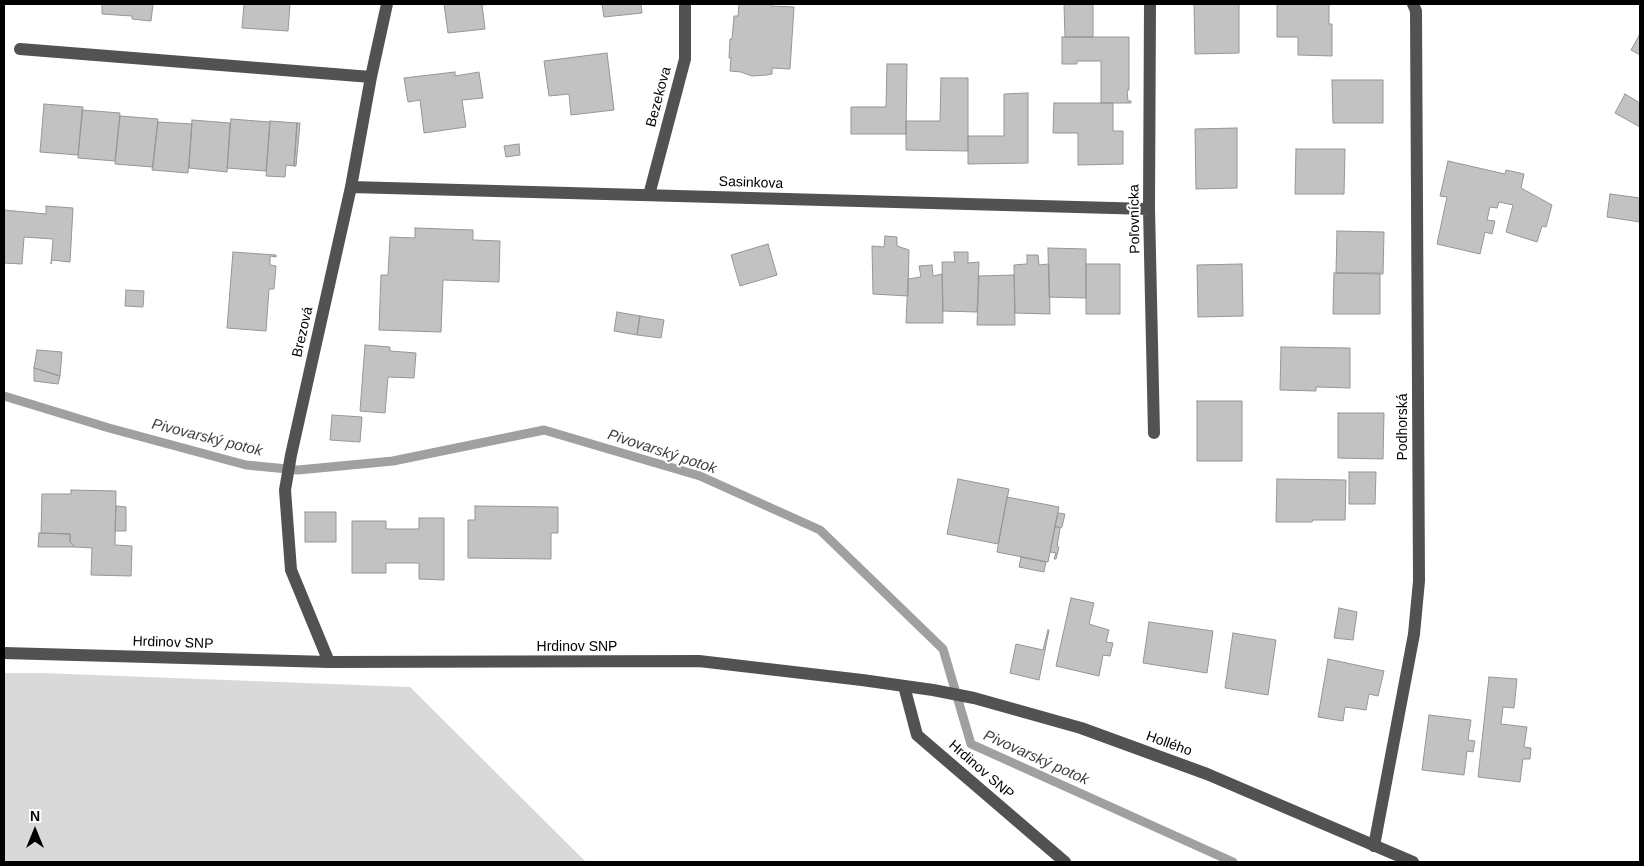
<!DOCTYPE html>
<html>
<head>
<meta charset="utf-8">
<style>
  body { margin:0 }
  #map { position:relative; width:1644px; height:866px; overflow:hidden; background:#fff; font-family:Helvetica,sans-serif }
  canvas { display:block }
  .frame { position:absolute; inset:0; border:5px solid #000; pointer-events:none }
  .north { position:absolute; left:10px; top:806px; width:50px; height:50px; -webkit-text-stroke:4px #fff; paint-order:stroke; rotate:0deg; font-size:14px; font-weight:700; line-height:20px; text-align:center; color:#000 }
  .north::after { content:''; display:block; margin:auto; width:18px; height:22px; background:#000; clip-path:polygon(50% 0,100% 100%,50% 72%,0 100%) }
</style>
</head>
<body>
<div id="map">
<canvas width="1644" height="866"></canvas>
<div class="frame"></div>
<div class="north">N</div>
</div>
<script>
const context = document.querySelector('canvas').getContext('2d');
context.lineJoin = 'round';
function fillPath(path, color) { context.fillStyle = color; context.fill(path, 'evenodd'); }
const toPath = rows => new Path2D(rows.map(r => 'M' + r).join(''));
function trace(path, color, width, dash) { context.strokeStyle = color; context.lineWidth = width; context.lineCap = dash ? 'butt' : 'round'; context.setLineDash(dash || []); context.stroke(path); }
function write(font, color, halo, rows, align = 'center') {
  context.font = font + ' Helvetica,sans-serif'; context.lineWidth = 4; context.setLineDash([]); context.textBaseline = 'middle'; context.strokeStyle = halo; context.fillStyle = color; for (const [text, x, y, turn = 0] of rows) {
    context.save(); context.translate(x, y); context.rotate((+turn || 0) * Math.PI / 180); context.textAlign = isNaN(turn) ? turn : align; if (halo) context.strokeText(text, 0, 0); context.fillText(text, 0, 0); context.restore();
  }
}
fillPath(toPath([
  [4,673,42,673,410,687,586,862,4,862]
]), '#d9d9d9');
trace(toPath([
  [4,396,109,428,246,465,298,470,393,461,544,430,700,476,820,530,943,649,971,744,1233,862]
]), '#a0a0a0', 9);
const building = toPath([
  [102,4,153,4,151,21,132,19,132,16,102,14,102,4],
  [244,4,290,4,288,31,242,28,244,4],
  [444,4,493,4,482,5,485,29,448,33,444,4],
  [602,4,641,4,642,13,604,17,602,4],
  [739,4,771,4,771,6,794,7,790,69,772,68,772,74,767,75,752,76,741,72,730,71,731,58,729,58,730,39,732,39,734,16,738,16,739,4],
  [1064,4,1093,4,1093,37,1065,37,1064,4],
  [1194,4,1239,4,1239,53,1195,54,1194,4],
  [1277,4,1329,4,1329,24,1332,24,1332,56,1298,55,1298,37,1277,37,1277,4],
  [1640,34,1640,55,1631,50,1640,34],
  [1062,37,1129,37,1129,90,1127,90,1128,101,1131,101,1131,103,1101,103,1101,61,1077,61,1077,64,1062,64,1062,37],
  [607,53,614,110,571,115,569,94,549,96,544,61,607,53],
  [887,64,907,64,906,134,851,134,851,107,886,107,887,64],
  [455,72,455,76,479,72,483,98,462,100,466,127,424,133,420,100,408,102,404,78,455,72],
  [941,78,968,78,968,151,906,150,906,121,940,121,941,78],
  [1332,80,1383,80,1383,123,1333,123,1332,80],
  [1028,93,1028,163,968,164,968,136,1004,136,1004,94,1028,93],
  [1625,94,1640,103,1640,127,1615,113,1625,94],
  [1054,103,1113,103,1113,131,1123,131,1123,164,1078,165,1078,133,1053,133,1054,103],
  [44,104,83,107,78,155,40,152,44,104],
  [82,110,120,113,115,161,78,158,82,110],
  [120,116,158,119,153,167,115,164,120,116],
  [231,119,270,122,266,171,227,168,231,119],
  [192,120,230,123,227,172,189,168,192,120],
  [270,121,297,123,294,166,286,165,285,177,266,176,270,121],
  [158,122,192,124,188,173,152,170,158,122],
  [297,123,300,123,296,166,294,166,297,123],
  [1237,128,1237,188,1196,189,1195,129,1237,128],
  [519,144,520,155,506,157,504,146,519,144],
  [1296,149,1345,149,1344,194,1295,194,1296,149],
  [1448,161,1505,174,1506,170,1524,174,1521,188,1552,205,1546,227,1542,226,1537,242,1506,232,1513,205,1499,202,1497,208,1490,207,1487,220,1495,221,1492,234,1485,232,1480,254,1437,244,1447,197,1440,196,1448,161],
  [1610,194,1640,198,1640,222,1607,217,1610,194],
  [46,206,73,208,70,262,52,260,51,264,53,239,24,237,22,264,4,263,4,210,46,214,46,206],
  [415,228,473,230,473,240,500,241,499,282,443,280,441,332,379,330,381,275,388,275,390,237,415,238,415,228],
  [1337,231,1384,232,1383,274,1336,273,1337,231],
  [885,236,897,237,897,246,909,250,908,296,873,294,872,246,884,247,885,236],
  [768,244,777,275,740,286,731,255,768,244],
  [1048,248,1086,249,1086,298,1049,297,1048,248],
  [233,252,276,255,276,257,270,256,270,265,276,266,274,289,269,289,266,331,227,328,233,252],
  [954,252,968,252,968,263,979,262,977,312,943,311,942,262,955,262,954,252],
  [1027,255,1038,255,1039,265,1049,264,1050,314,1015,313,1014,265,1027,264,1027,255],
  [1086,264,1120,264,1120,314,1086,314,1086,264],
  [1242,264,1243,316,1198,317,1197,265,1242,264],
  [932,265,933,276,942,274,943,323,906,323,908,279,921,277,919,266,932,265],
  [1334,273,1380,273,1380,314,1333,314,1334,273],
  [1014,275,1015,325,977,325,979,276,1014,275],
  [126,290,144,291,143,307,125,306,126,290],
  [617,312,640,316,637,335,614,331,617,312],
  [640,316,664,320,661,338,637,335,640,316],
  [365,345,390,347,390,351,416,353,414,378,388,377,385,413,360,411,365,345],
  [1281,347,1350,348,1350,388,1316,387,1316,391,1280,390,1281,347],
  [37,350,62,352,60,376,34,368,37,350],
  [34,368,60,376,58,384,34,381,34,368],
  [1197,401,1242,401,1242,461,1197,461,1197,401],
  [1338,413,1384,413,1383,459,1338,458,1338,413],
  [332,415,362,417,360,442,330,440,332,415],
  [1349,472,1376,472,1375,504,1349,504,1349,472],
  [958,479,1009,489,998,544,947,534,958,479],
  [1277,479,1346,480,1345,520,1313,520,1312,522,1276,522,1277,479],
  [71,490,116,491,115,545,132,546,131,576,91,575,92,548,75,547,70,542,70,534,41,533,42,494,71,494,71,490],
  [1007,497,1059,507,1048,562,997,552,1007,497],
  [116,506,126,507,126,531,115,531,116,506],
  [475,506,558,507,558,533,551,533,551,559,468,558,468,520,475,520,475,506],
  [305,512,336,512,336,542,305,542,305,512],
  [1058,513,1065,514,1062,527,1060,528,1055,526,1058,513],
  [419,518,444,518,444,580,419,579,419,563,386,563,386,573,352,573,352,521,386,521,386,529,419,529,419,518],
  [1055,526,1060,528,1057,547,1059,547,1056,559,1054,559,1056,553,1050,552,1055,526],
  [39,533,70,534,70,542,75,547,38,547,39,533],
  [1021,557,1046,562,1044,572,1019,567,1021,557],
  [1071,598,1094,603,1089,624,1109,630,1106,642,1113,643,1110,656,1103,655,1099,676,1056,666,1071,598],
  [1339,608,1357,612,1353,640,1334,638,1339,608],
  [1149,622,1213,631,1207,673,1143,663,1149,622],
  [1048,630,1049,630,1039,680,1010,673,1016,644,1043,650,1048,630],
  [1233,633,1276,640,1268,695,1225,688,1233,633],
  [1328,659,1384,671,1378,696,1369,694,1366,710,1345,707,1343,721,1318,717,1328,659],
  [1489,677,1517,679,1514,708,1503,707,1501,724,1527,727,1524,747,1531,748,1530,759,1523,759,1520,782,1478,777,1489,677],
  [1429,715,1471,720,1468,740,1475,741,1473,752,1467,751,1464,775,1422,770,1429,715]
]);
fillPath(building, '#c2c2c2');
trace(building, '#969696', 1);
trace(toPath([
  [1150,4,1149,209,1154,433],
  [20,49,371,77],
  [351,187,1149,209],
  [649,195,685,59,685,4],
  [4,653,329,662,699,661,862,680,933,690,974,698,1081,728,1207,774,1413,862],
  [329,662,291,570,285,490,291,455,351,187,371,77,387,4],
  [904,686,917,735,1065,862],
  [1374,846,1414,634,1419,581,1416,11,1413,4]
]), '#525252', 12);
write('14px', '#000', '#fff', [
  ["Bezekova",659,97,-75],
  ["Sasinkova",751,183,2],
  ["Poľovnícka",1135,219,-91],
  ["Brezová",303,332,-77],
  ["Podhorská",1403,427,-90],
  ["Hrdinov SNP",173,643,2],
  ["Hrdinov SNP",577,647],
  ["Hollého",1169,744,20],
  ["Hrdinov SNP",981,770,41]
]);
write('italic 15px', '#414141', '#fff', [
  ["Pivovarský potok",207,438,14],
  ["Pivovarský potok",662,452,18],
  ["Pivovarský potok",1036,758,24]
]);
</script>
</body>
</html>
